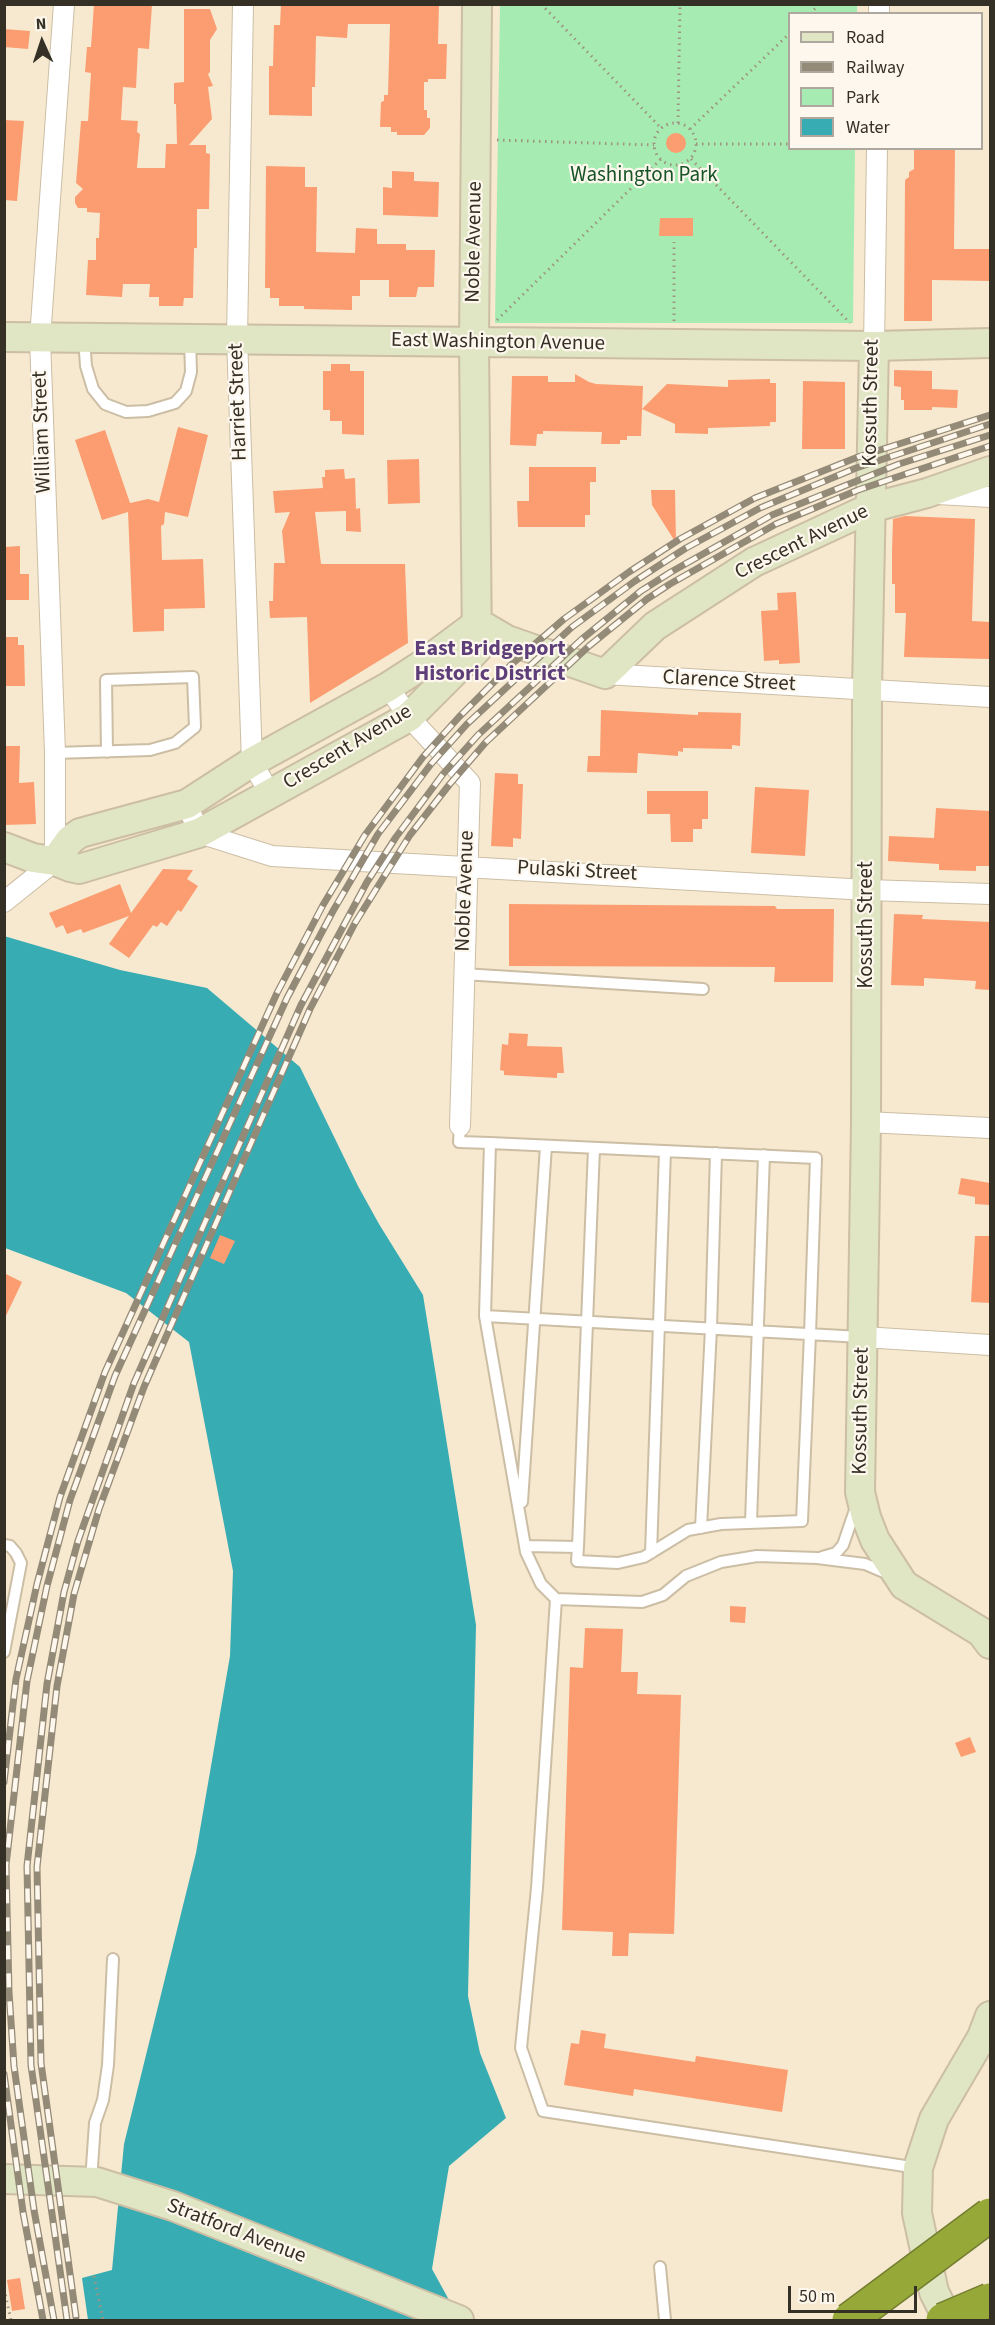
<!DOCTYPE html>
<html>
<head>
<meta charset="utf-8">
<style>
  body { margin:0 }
  #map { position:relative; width:995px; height:2325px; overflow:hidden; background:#f7e9cf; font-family:"Source Sans 3",sans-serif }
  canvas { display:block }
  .frame { position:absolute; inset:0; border:6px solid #353025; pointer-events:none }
  .legend { position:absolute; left:788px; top:12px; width:195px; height:138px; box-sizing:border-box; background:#fdf7ed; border:2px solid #ada79d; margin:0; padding:8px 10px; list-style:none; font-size:18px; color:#353025 }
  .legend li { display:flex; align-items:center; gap:12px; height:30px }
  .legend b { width:30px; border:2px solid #ada79d }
  .north { position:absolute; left:12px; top:12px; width:60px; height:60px; -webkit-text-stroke:4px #fdf7ed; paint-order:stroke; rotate:357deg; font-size:16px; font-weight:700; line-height:24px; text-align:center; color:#353025 }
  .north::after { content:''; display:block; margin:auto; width:21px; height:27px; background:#353025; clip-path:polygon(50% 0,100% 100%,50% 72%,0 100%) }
  .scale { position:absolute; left:788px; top:2286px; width:129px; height:27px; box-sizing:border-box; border:3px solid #353025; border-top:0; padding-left:8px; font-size:18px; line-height:21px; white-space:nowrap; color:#353025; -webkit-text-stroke:4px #fdf7ed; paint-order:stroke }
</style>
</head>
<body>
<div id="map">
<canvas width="995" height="2325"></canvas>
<div class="frame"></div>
<ul class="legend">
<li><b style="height:8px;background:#e0e5c3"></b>Road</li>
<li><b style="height:8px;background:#948a78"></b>Railway</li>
<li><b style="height:16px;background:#a6ecb2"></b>Park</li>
<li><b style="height:16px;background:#38acb3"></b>Water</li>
</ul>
<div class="north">N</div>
<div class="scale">50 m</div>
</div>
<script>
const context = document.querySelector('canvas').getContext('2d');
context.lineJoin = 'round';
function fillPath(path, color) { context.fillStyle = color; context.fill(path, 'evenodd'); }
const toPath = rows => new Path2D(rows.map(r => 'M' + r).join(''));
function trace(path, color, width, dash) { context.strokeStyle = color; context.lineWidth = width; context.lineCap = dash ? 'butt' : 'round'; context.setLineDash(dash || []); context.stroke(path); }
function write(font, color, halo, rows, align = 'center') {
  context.font = font + ' "Source Sans 3",sans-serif'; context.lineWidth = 4.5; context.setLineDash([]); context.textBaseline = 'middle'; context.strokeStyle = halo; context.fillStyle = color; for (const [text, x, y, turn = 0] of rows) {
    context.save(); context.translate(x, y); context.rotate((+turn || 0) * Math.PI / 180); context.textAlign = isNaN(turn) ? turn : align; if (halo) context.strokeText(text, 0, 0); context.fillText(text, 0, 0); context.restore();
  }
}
fillPath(toPath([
  [500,5,857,5,857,13,790,14,790,148,855,149,853,323,495,323]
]), '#a6ecb2');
fillPath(toPath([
  [4,936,120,970,207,988,300,1067,358,1186,379,1224,423,1295,476,1625,468,1996,480,2053,506,2118,449,2166,432,2269,460,2320,88,2320,82,2278,112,2270,124,2144,196,1853,230,1656,233,1571,189,1342,126,1293,5,1248]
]), '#38acb3');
fillPath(toPath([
  [94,4,152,5,149,49,138,48,136,88,123,87,121,120,138,121,137,132,140,134,137,168,165,168,166,144,177,144,176,104,174,104,174,83,184,82,184,9,210,9,217,29,210,40,210,72,208,74,213,86,208,87,212,119,189,145,206,145,206,153,210,154,209,209,197,209,197,248,194,248,193,298,184,298,183,306,159,306,159,297,149,297,150,284,123,284,122,297,86,295,88,260,96,260,96,238,99,238,100,213,87,212,87,208,78,208,75,203,75,197,83,189,76,183,81,121,88,121,91,73,85,72,87,47,91,47],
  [281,4,439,4,438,44,447,44,446,79,428,79,428,82,424,82,424,110,427,110,427,118,430,118,430,128,424,135,397,135,397,132,391,132,391,127,380,127,381,102,384,101,384,95,388,95,390,24,348,24,347,38,316,36,315,87,312,87,312,116,269,115,269,66,273,66,274,25,280,25],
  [4,29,30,31,28,49,4,47],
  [4,120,24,121,17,201,4,200],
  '666 143a10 10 0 1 1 20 0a10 10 0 1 1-20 0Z',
  [914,148,955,148,954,249,990,249,990,281,932,280,932,321,904,321,905,180,909,177,909,172,914,169],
  [266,166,305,167,305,187,317,187,316,252,355,253,356,228,377,229,377,244,406,244,406,250,435,250,434,287,418,287,416,297,389,297,389,280,360,280,360,296,352,296,352,310,304,309,304,306,279,306,279,298,270,298,270,288,265,288],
  [392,171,414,172,414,181,439,182,438,217,383,215,383,187,392,188],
  [660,218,693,218,693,236,659,236],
  [331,364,350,364,350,371,364,371,364,435,342,434,342,421,330,421,330,410,323,410,323,371,331,371],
  [894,370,932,371,932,389,958,390,957,408,932,407,932,410,904,410,904,400,901,400,901,387,894,386],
  [575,374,589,382,596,384,643,386,641,436,627,436,627,440,620,440,620,444,601,444,602,432,543,431,543,434,537,434,536,446,510,445,512,376,548,376,548,382,575,382],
  [770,379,770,383,776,383,776,422,770,422,770,426,708,428,708,434,675,433,675,424,642,409,667,384,728,387,728,380],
  [803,381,845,382,845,449,802,449],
  [178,427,208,435,188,517,165,512,164,524,161,526,162,560,203,559,205,608,164,609,164,631,133,632,128,512,102,520,75,440,105,430,130,503,148,499,159,502],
  [419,459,420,503,388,504,387,460],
  [529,467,596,467,596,482,590,482,590,515,585,515,585,527,518,527,517,501,529,501],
  [344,469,345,479,355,478,356,509,360,508,361,532,346,531,346,511,315,512,321,564,405,564,408,643,310,703,307,617,270,618,269,601,273,601,274,563,285,563,282,531,290,512,275,513,273,491,323,488,322,477,325,477,325,470],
  [651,490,675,490,676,543,652,505],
  [905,516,975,519,972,621,990,622,990,659,904,657,906,613,895,613,895,584,892,584,892,551,893,519],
  [20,546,20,574,29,574,29,600,4,600,4,547],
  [796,592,800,663,779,664,779,660,764,661,761,611,778,610,777,593],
  [4,637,18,637,18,645,24,645,25,686,4,686],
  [601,710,698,715,698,712,741,713,740,746,732,745,732,749,683,748,683,752,678,751,678,756,638,753,637,773,587,772,588,756,600,756],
  [4,746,20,746,19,783,34,782,36,824,4,825],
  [495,773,518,774,518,784,523,784,521,839,513,838,513,847,491,846],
  [755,787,809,790,805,856,751,853],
  [647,791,708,791,708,819,702,819,702,829,693,829,693,842,671,842,670,814,647,814],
  [936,808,990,811,990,866,976,866,976,871,939,870,939,864,888,861,889,836,934,838],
  [163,869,193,870,187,879,198,886,181,912,178,910,167,926,161,922,157,927,153,925,129,958,109,944,129,916,83,933,81,929,67,934,63,925,56,928,49,913,120,884,131,913],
  [509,904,775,906,777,909,834,909,833,982,774,982,775,967,509,966],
  [894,914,923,915,922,919,990,922,990,990,975,989,976,981,924,978,924,986,891,985],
  [509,1033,528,1034,527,1046,562,1047,564,1073,557,1073,557,1078,504,1075,504,1071,500,1070,502,1044,508,1045],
  [961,1178,990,1183,990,1205,975,1204,975,1197,958,1194],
  [220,1235,235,1241,224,1264,210,1258],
  [975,1236,990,1236,990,1303,971,1302],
  [4,1273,22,1282,4,1320],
  [730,1606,746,1607,745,1623,730,1622],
  [585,1628,623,1629,621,1672,638,1672,637,1694,681,1695,674,1934,629,1933,628,1956,612,1956,613,1932,562,1930,570,1667,583,1668],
  [970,1737,976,1752,961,1757,955,1743],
  [581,2030,606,2034,604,2048,695,2062,696,2056,788,2070,782,2112,634,2089,633,2096,564,2085,571,2043,579,2044],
  [20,2278,25,2309,12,2311,7,2280]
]), '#fb9d71');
const lane = toPath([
  [84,338,86,366,93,389,105,404,126,412,148,411,175,403,186,391,191,372,190,339],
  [55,753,150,750,175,743,195,727,193,677,106,680,107,752],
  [463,974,703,989],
  [460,1126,459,1142,490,1143],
  [485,1316,490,1143,816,1158,810,1334,802,1521,721,1524,688,1530,644,1557,618,1563,577,1561,578,1547,525,1546],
  [861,1337,485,1316,526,1552,541,1584,556,1599,642,1602,663,1595,686,1576,721,1562,757,1556,817,1558,865,1564,886,1573],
  [522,1502,546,1146],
  [751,1522,764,1155],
  [701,1528,711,1328,716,1153],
  [4,1545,10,1546,16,1553,21,1563,4,1652],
  [578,1547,594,1148],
  [651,1553,665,1151],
  [822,1557,836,1553,843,1545,856,1507],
  [556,1599,537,1888,521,2048,543,2111,918,2168],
  [91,2181,95,2123,103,2100,108,2065,113,1959],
  [660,2267,665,2320]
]);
const street = toPath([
  [243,4,237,338,252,762,270,794],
  [879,14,879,4],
  [874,346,877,148],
  [938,494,990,497],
  [605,674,990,697],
  [388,687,409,717,470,783,460,1126],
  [187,804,199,833,272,856,867,890,990,894],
  [4,902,55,861,55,753,40,338,64,4],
  [866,1122,990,1128],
  [863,1337,990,1345]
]);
const secondary = toPath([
  [4,337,874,346,990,343],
  [874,346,867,690,866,1122,860,1492,866,1517,875,1540,904,1585,981,1632,990,1644],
  [478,623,507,640,605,674,655,626,754,562,870,508,927,493,990,471],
  [4,847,33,858,55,861,70,867,79,869,199,833,409,717,477,649,474,343,477,4],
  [55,861,70,840,80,833,187,804,252,762,388,687,419,667,478,623],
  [4,2179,97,2182,173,2206,459,2320],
  [948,2320,934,2292,917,2213,918,2168,934,2119,982,2037,990,2016]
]);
trace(lane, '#ccbea5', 14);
trace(street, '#ccbea5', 22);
trace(secondary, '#ccbea5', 32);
trace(toPath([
  [541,4,661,128],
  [810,14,819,4],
  '654 144a21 21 0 1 1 42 0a21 21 0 1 1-42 0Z',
  [678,123,680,4],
  [690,129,790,33],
  [497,140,654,145],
  [696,144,790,144],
  [691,159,850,323],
  [497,320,661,159],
  [674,321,674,242],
  [94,2276,103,2320],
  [4,2289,11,2320]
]), '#9e9481', 3, [1.5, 4.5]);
trace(lane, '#fff', 10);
trace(street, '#fff', 20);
trace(secondary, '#e0e5c3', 28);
const rail = toPath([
  [4,1782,16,1679,37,1584,60,1497,105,1372,277,993,323,905,365,835,423,757,459,717,513,663,564,619,629,572,680,539,755,498,858,457,990,415],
  [4,2074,23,2212,43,2320],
  [76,2317,41,2063,37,1867,57,1686,74,1594,99,1509,144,1387,310,1009,355,923,410,835,449,785,486,742,589,646,647,599,670,584,776,524,858,490,990,446],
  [54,2320,34,2210,14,2066,9,1992,6,1865,27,1681,47,1586,70,1500,115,1376,287,998,333,911,378,834,431,764,467,724,572,627,635,581,686,548,760,508,856,468,990,424],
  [67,2320,31,2065,27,1866,47,1684,64,1592,78,1541,134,1383,301,1005,367,882,396,837,443,774,478,735,582,639,641,591,671,572,772,515,899,464,990,435]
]);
trace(rail, '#948a78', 7);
trace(rail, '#fdf7ed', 4.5, [14]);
const highwayBridge = toPath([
  [849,2320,990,2215],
  [943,2320,990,2300]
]);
trace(highwayBridge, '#747e31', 36, []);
trace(highwayBridge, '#96a837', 33);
write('21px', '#175428', '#fdf7ed', [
  ["Washington Park",644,176]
]);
write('21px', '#353025', '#fdf7ed', [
  ["Noble Avenue",475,242,-89],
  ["East Washington Avenue",498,343,1],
  ["Harriet Street",239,402,-92],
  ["Kossuth Street",872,403,-89],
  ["William Street",43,432,-92],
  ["Crescent Avenue",802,543,-26],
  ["Clarence Street",729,682,3],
  ["Crescent Avenue",348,748,-31],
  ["Pulaski Street",577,872,3],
  ["Noble Avenue",466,891,-88],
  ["Kossuth Street",867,925,-90],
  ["Kossuth Street",862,1411,-89],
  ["Stratford Avenue",236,2232,21]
]);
write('bold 22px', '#5d3e79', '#fdf7ed', [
  ["East Bridgeport",490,650],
  ["Historic District",490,675]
]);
</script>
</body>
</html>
